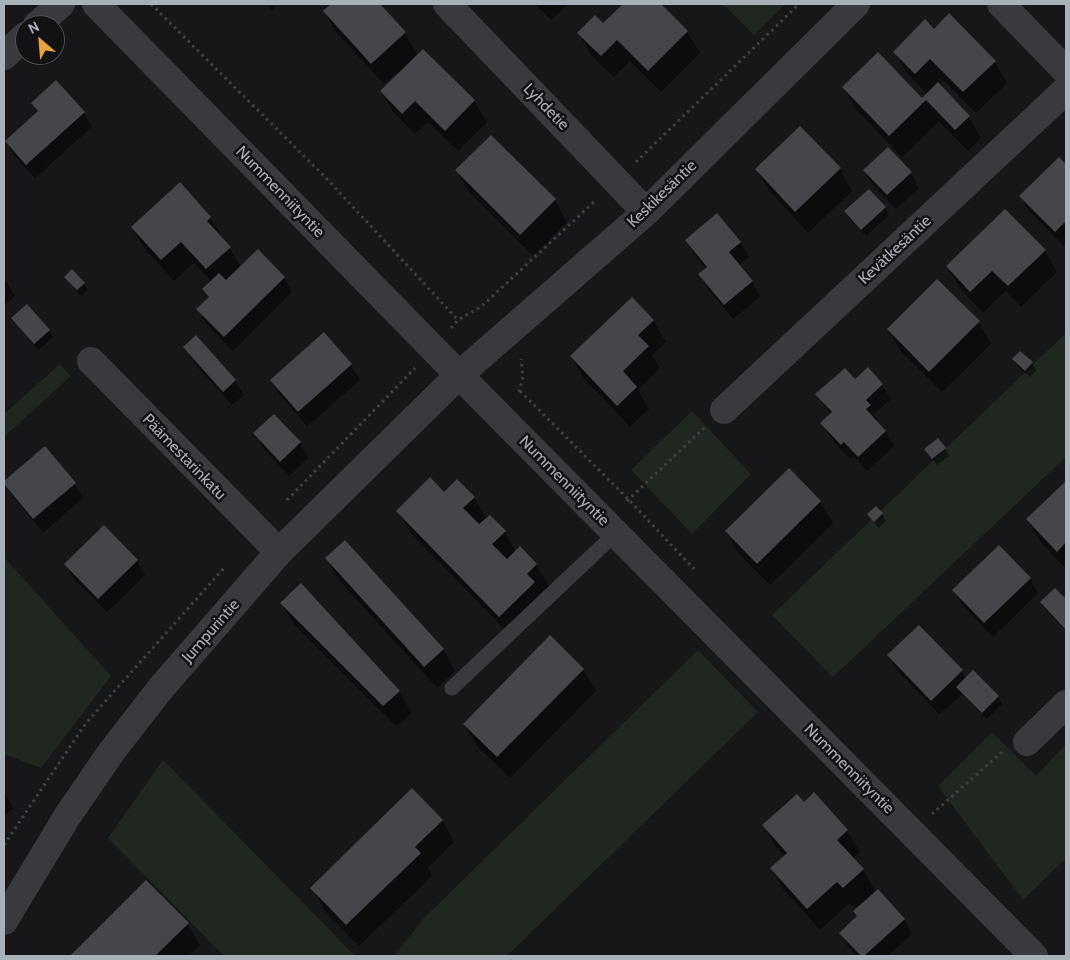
<!DOCTYPE html>
<html>
<head>
<meta charset="utf-8">
<style>
  body { margin:0 }
  #map { position:relative; width:1070px; height:960px; overflow:hidden; background:#171719; font-family:Cabin,sans-serif }
  canvas { display:block }
  .frame { position:absolute; inset:0; border:5px solid #aab0b8; pointer-events:none }
  .north { position:absolute; left:15px; top:15px; width:50px; height:50px; box-sizing:border-box; background:#121214; border:1px solid #4f5156; border-radius:50%; rotate:333deg; font-size:14px; font-weight:700; line-height:20px; text-align:center; color:#aab0b8 }
  .north::after { content:''; display:block; margin:auto; width:18px; height:22px; background:#eaa23e; clip-path:polygon(50% 0,100% 100%,50% 72%,0 100%) }
</style>
</head>
<body>
<div id="map">
<canvas width="1070" height="960"></canvas>
<div class="frame"></div>
<div class="north">N</div>
</div>
<script>
const context = document.querySelector('canvas').getContext('2d');
context.lineJoin = 'round';
function fillPath(path, color) { context.fillStyle = color; context.fill(path, 'evenodd'); }
const toPath = rows => new Path2D(rows.map(r => 'M' + r).join(''));
function trace(path, color, width, dash) { context.strokeStyle = color; context.lineWidth = width; context.lineCap = dash ? 'butt' : 'round'; context.setLineDash(dash || []); context.stroke(path); }
function write(font, color, halo, rows, align = 'center') {
  context.font = font + ' Cabin,sans-serif'; context.lineWidth = 5; context.setLineDash([]); context.textBaseline = 'middle'; context.strokeStyle = halo; context.fillStyle = color; for (const [text, x, y, turn = 0] of rows) {
    context.save(); context.translate(x, y); context.rotate((+turn || 0) * Math.PI / 180); context.textAlign = isNaN(turn) ? turn : align; if (halo) context.strokeText(text, 0, 0); context.fillText(text, 0, 0); context.restore();
  }
}
fillPath(toPath([
  [723,4,785,4,754,35],
  [1066,333,1066,457,833,677,772,615],
  [60,364,71,376,4,437,4,414],
  [692,411,751,474,692,534,631,470],
  [4,557,111,676,41,768,4,754],
  [698,650,758,712,507,956,394,956,424,918],
  [992,732,1036,776,1066,744,1066,858,1023,900,938,786],
  [163,760,329,929,355,956,224,956,108,838]
]), '#1f2720');
fillPath(toPath([
  [266,4,278,4,272,10],
  [330,4,379,4,405,33,418,56,423,51,474,101,487,122,458,151,428,122,415,134,394,113,381,92,397,76,396,74,384,84,337,33,324,11,331,5],
  [535,4,568,4,551,20],
  [625,4,659,4,687,32,700,53,661,92,630,61,614,77,591,55,579,33,604,25],
  [933,30,995,62,1007,83,976,113,943,80,938,85,969,117,981,138,968,151,939,121,902,157,856,109,843,87,922,100,927,94,907,73,894,52],
  [56,81,84,113,92,127,35,178,15,156,6,141,38,113,32,103],
  [491,137,555,200,567,222,533,256,469,192,457,171],
  [888,149,911,173,919,188,896,209,873,185,864,170],
  [1059,158,1066,166,1066,244,1064,246,1029,211,1021,196],
  [756,169,840,169,852,191,808,233,769,190],
  [180,184,210,218,241,267,284,278,292,292,233,351,206,323,198,309,209,299,203,289,211,281,194,263,174,281,145,249,132,228],
  [885,208,889,215,866,236,849,218,846,212],
  [686,240,740,242,749,257,738,266,752,282,760,296,733,319,708,289,700,275,706,269,695,255],
  [1045,251,1057,272,1021,307,1006,291,983,313,960,288,947,267],
  [66,277,84,284,88,290,81,296],
  [4,278,15,296,4,306],
  [13,318,49,330,53,337,38,350],
  [653,320,666,342,652,355,660,368,638,390,649,409,630,427,584,378,571,357],
  [979,322,991,344,942,392,901,351,888,330],
  [324,333,351,365,360,380,307,426,280,395,271,380],
  [196,337,235,381,244,395,232,405,193,362,185,347],
  [1014,360,1032,363,1036,370,1030,377,1018,367],
  [855,381,882,385,891,399,874,414,878,420,876,422,885,432,894,446,867,471,853,456,850,459,830,438,822,423,831,415,817,394],
  [255,433,300,443,308,458,289,476,263,448],
  [45,448,75,484,83,498,43,533,13,497,4,483],
  [945,449,949,456,937,465,930,456],
  [1066,482,1066,569,1040,541,1027,520],
  [444,494,474,497,486,519,490,516,505,532,516,552,536,565,549,586,541,594,512,637,410,532,398,511],
  [820,502,833,523,770,585,738,553,726,531],
  [869,514,882,514,886,521,878,528],
  [326,558,443,649,455,671,437,688,339,580],
  [137,561,145,575,107,612,74,579,66,564],
  [1030,579,1038,593,993,637,962,605,954,590],
  [1055,589,1066,601,1066,631,1045,609,1041,602],
  [281,603,399,691,412,713,396,726,294,624],
  [888,655,962,671,966,679,973,672,998,697,1002,704,987,719,962,694,939,714,897,670],
  [583,669,596,691,510,778,477,746,464,724],
  [4,792,13,808,4,817],
  [804,804,847,831,860,852,853,858,863,870,876,892,904,919,912,934,888,956,857,956,849,948,841,933,858,917,854,912,857,910,850,903,820,930,784,890,771,868,784,856,776,847,764,826],
  [442,820,454,842,428,868,432,876,359,946,324,910,312,888],
  [146,882,188,924,200,945,189,956,72,956]
]), '#0007');
fillPath(toPath([
  [331,4,380,4,406,32,371,64,323,11],
  [623,4,661,4,688,31,648,71,617,40,601,56,577,33,595,15,603,23],
  [949,13,996,61,963,92,930,59,915,74,893,52,925,19,934,29],
  [423,49,475,100,445,131,415,101,402,114,380,91],
  [878,52,922,98,938,82,970,116,955,130,926,100,889,136,842,87],
  [56,80,85,112,26,165,5,141,38,111,31,103],
  [800,126,841,168,795,212,755,169],
  [491,135,556,199,520,235,455,170],
  [888,147,912,172,887,195,863,170],
  [1059,157,1066,164,1066,221,1055,232,1019,196],
  [180,182,211,217,207,221,231,247,206,269,181,242,161,260,131,227],
  [869,189,886,207,861,230,844,211],
  [1005,209,1046,250,1008,286,992,271,970,292,946,266],
  [717,213,741,242,729,252,753,281,724,305,698,274,707,267,685,240],
  [258,249,285,277,224,337,196,309,209,297,202,289,219,273,226,280],
  [72,269,85,283,77,290,64,277],
  [937,279,980,321,929,372,887,329],
  [632,297,654,320,638,335,649,346,623,371,637,387,617,406,570,356],
  [27,304,50,330,34,344,11,318],
  [324,332,352,364,298,412,270,380],
  [196,335,236,380,223,392,183,347],
  [1020,351,1033,362,1025,371,1012,359],
  [868,367,883,384,866,400,871,405,866,409,886,431,858,457,844,442,841,445,820,423,832,412,815,394,845,368,855,379],
  [274,414,301,442,280,462,253,433],
  [938,438,946,448,932,459,924,449],
  [45,446,76,483,33,519,4,484,4,481],
  [789,468,821,501,757,564,725,531],
  [430,477,444,492,457,479,475,497,463,508,479,524,490,515,506,531,492,544,507,559,520,546,537,564,527,574,535,582,499,617,396,511],
  [1066,481,1066,542,1057,552,1026,519],
  [876,506,883,513,874,522,867,514],
  [104,525,138,560,98,599,64,564],
  [345,540,444,649,424,667,325,558],
  [999,545,1031,578,984,623,952,590],
  [301,583,400,691,383,706,280,603],
  [1055,588,1066,599,1066,630,1040,602],
  [919,625,963,670,931,701,887,655],
  [550,635,584,669,497,757,463,724],
  [973,670,999,696,982,713,956,687],
  [412,788,443,820,415,847,421,853,346,925,310,888],
  [814,792,848,830,837,840,864,869,843,888,837,882,807,909,770,868,787,853,762,825,797,794,804,802],
  [146,880,189,923,155,956,70,956],
  [878,889,905,919,864,956,861,956,839,933,857,916,853,911]
]), '#444649');
trace(toPath([
  [151,4,327,179,458,320],
  [636,162,799,4],
  [451,328,458,320,482,306,596,200],
  [520,391,628,499,694,569],
  [519,392,523,377,521,359],
  [287,500,415,368],
  [627,501,704,428],
  [932,814,1002,752],
  [4,845,86,723,225,567]
]), '#3e4145', 3, [2.5, 4]);
trace(toPath([
  [452,688,616,533]
]), '#383a3e', 15);
trace(toPath([
  [447,4,646,212],
  [1001,4,1066,71],
  [37,25,61,4],
  [4,56,25,36],
  [91,361,279,552],
  [459,375,1034,956],
  [724,410,1066,90],
  [1027,742,1066,704]
]), '#383a3e', 28);
trace(toPath([
  [96,4,459,375],
  [4,921,68,815,112,751,161,688,279,552,459,375,646,212,856,4]
]), '#383a3e', 28);
write('16px', '#aab0b8', '#121214', [
  ["Lyhdetie",546,107,46],
  ["Nummenniityntie",280,192,46],
  ["Keskikesäntie",662,194,-44],
  ["Kevätkesäntie",895,250,-43],
  ["Päämestarinkatu",184,457,46],
  ["Nummenniityntie",564,481,45],
  ["Jumpurintie",211,631,-49],
  ["Nummenniityntie",849,769,45]
]);
</script>
</body>
</html>
